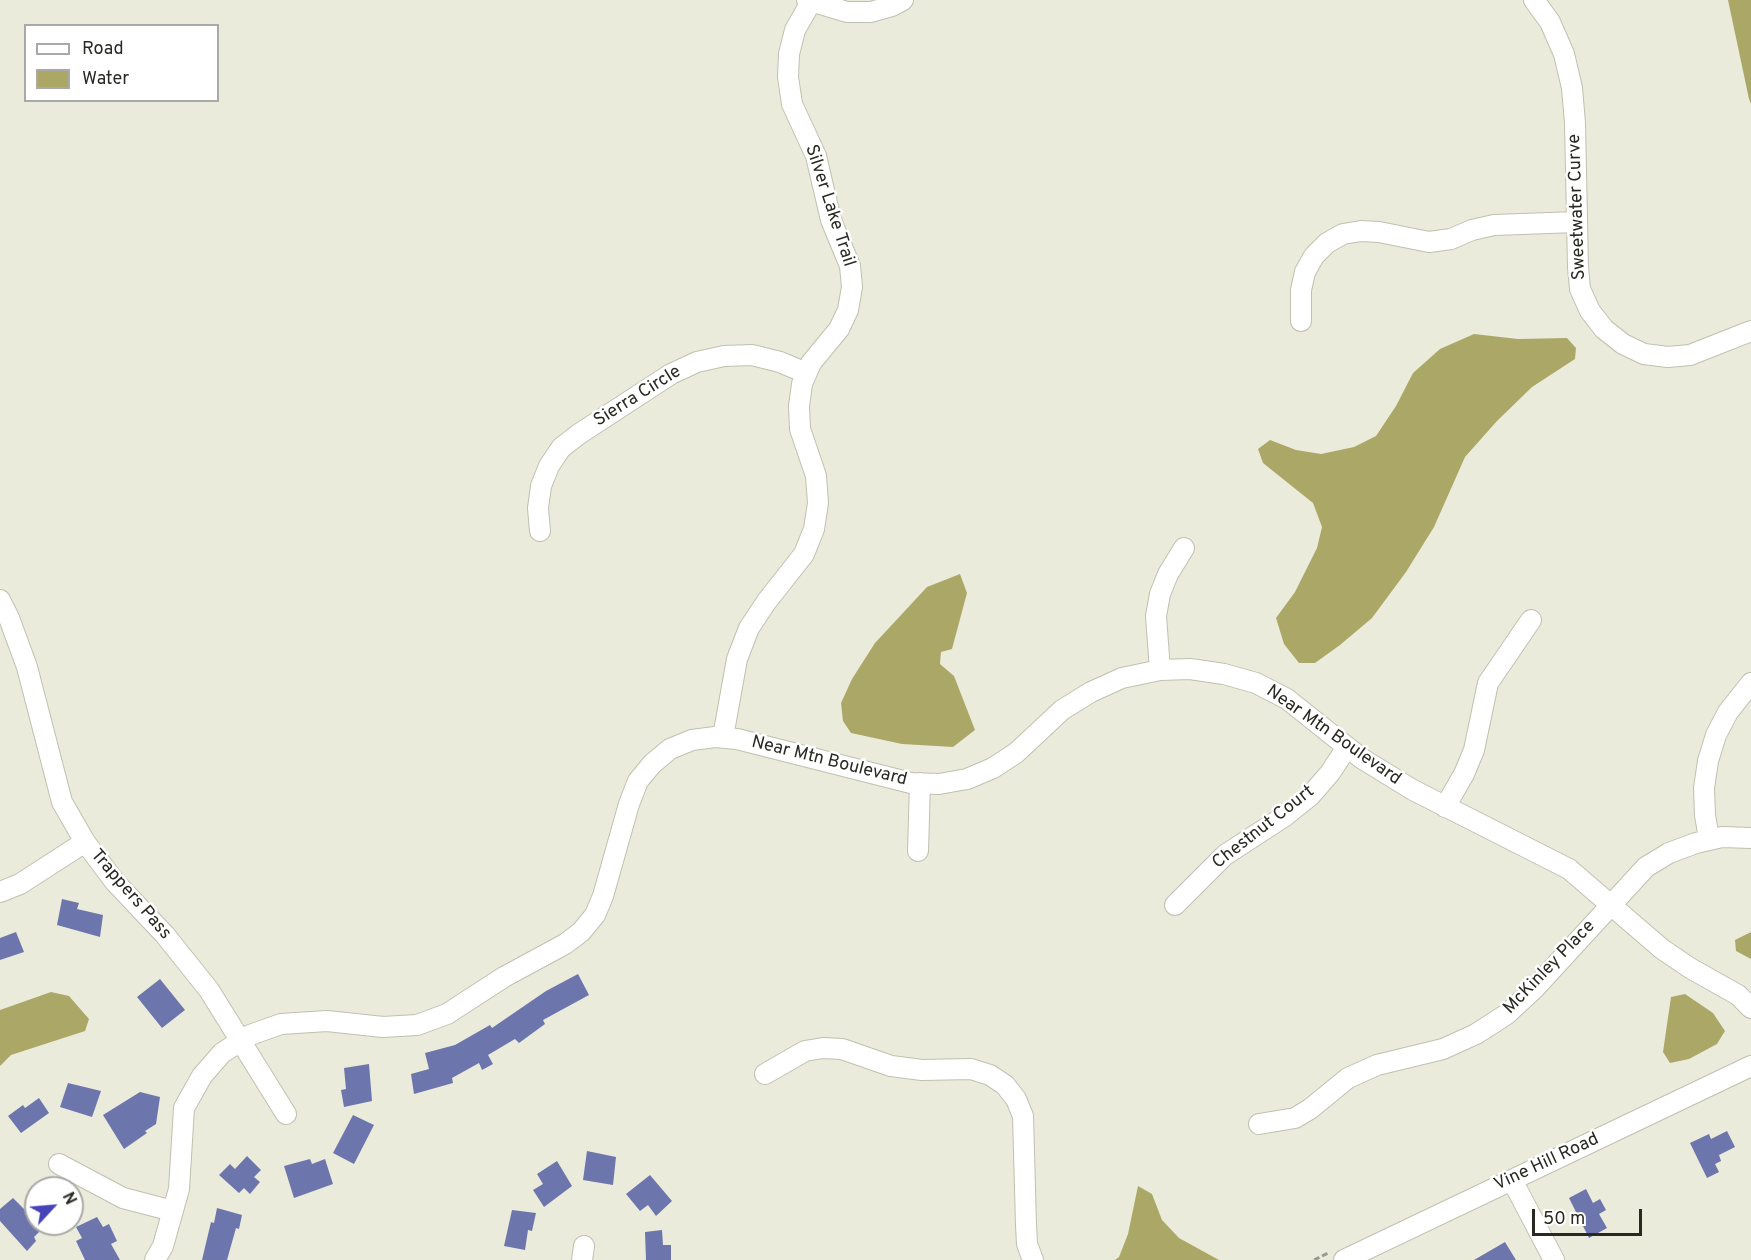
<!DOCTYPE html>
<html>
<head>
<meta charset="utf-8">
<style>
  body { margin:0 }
  #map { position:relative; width:1751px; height:1260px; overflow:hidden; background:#ebebdb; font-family:Overpass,sans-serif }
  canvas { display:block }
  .legend { position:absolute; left:24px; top:24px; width:195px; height:78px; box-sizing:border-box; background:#fff; border:2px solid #a9a9a7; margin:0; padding:8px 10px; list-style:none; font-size:18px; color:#292923 }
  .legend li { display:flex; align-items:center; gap:12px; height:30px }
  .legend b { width:30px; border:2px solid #a9a9a7 }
  .north { position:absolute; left:24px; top:1176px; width:60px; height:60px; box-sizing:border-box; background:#fff; border:2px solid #a9a9a7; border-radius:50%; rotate:64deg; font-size:16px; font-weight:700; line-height:24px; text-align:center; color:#292923 }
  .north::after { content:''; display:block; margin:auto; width:21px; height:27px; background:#4544b9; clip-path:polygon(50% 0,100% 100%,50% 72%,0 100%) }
  .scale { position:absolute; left:1532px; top:1209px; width:110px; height:27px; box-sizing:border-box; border:3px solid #292923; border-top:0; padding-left:8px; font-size:18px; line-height:21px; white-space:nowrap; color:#292923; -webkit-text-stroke:4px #fff; paint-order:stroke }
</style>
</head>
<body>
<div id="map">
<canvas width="1751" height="1260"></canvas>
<ul class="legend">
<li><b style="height:8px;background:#fff"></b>Road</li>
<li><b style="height:16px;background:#aba867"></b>Water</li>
</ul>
<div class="north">N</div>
<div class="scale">50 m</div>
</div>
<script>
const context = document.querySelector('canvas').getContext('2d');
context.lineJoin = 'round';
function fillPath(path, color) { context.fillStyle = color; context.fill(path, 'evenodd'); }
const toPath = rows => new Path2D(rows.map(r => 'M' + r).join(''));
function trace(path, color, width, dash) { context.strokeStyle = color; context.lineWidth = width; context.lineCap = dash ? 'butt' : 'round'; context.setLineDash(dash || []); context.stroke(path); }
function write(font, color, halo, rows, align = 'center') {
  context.font = font + ' Overpass,sans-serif'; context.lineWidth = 5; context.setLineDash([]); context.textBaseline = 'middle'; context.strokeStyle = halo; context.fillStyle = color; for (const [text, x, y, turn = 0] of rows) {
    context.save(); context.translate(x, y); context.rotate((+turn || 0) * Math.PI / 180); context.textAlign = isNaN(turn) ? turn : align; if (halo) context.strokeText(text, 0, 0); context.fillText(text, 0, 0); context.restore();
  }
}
fillPath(toPath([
  [1728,0,1751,0,1751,104,1749,99],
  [1474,334,1518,339,1567,338,1576,348,1575,359,1532,387,1497,421,1465,457,1434,527,1406,572,1372,618,1340,645,1315,663,1299,663,1284,644,1276,618,1295,592,1317,548,1322,527,1313,503,1263,463,1258,449,1270,440,1296,450,1321,454,1354,447,1376,436,1396,406,1413,373,1440,349],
  [960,574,967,593,952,649,941,652,940,664,954,676,975,730,953,747,902,744,851,733,843,721,841,703,852,679,875,643,927,587],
  [1751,932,1751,959,1736,951,1735,940],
  [51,992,69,996,89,1019,85,1031,11,1055,0,1066,0,1010],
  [1685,994,1713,1013,1725,1031,1717,1044,1689,1059,1670,1063,1663,1052,1671,997],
  [1138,1186,1152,1194,1162,1220,1179,1238,1219,1260,1115,1260,1119,1257,1128,1234]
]), '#aba867');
fillPath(toPath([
  [62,899,79,903,77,909,103,915,100,937,57,925],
  [16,932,24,952,0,960,0,938],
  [578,974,589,995,543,1020,545,1024,519,1043,515,1039,488,1055,493,1064,482,1070,479,1063,452,1078,453,1083,414,1094,411,1074,429,1069,425,1053,455,1045,490,1025,492,1028,546,991],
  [160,979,185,1010,162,1028,137,997],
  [369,1064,372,1101,344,1107,341,1090,346,1089,344,1068],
  [68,1083,101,1091,92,1117,60,1107],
  [140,1092,160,1097,156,1124,145,1131,147,1133,124,1149,103,1115],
  [39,1098,49,1113,21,1133,8,1116,23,1105,25,1108],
  [353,1115,374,1125,354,1164,333,1153],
  [1727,1131,1735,1147,1719,1155,1721,1161,1715,1164,1719,1172,1707,1178,1690,1143,1709,1134,1711,1139],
  [587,1151,616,1157,613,1185,583,1180],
  [247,1156,261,1170,254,1177,260,1182,250,1194,244,1188,239,1193,219,1175,230,1164,235,1169],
  [310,1159,312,1164,325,1159,333,1184,294,1198,284,1166],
  [557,1161,572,1186,544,1207,533,1190,543,1184,537,1174],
  [650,1175,672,1201,656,1216,648,1205,640,1211,626,1194],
  [1586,1189,1593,1203,1600,1199,1606,1210,1599,1214,1607,1228,1589,1238,1569,1198],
  [13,1198,36,1221,36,1224,39,1224,43,1228,34,1237,36,1241,27,1251,0,1221,0,1209],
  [217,1208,242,1215,239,1229,236,1228,227,1260,202,1260,211,1222,214,1223],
  [512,1210,536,1213,532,1231,528,1230,525,1250,504,1246],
  [97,1217,103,1227,109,1224,117,1241,111,1244,120,1260,85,1260,76,1241,82,1238,76,1227],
  [662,1230,663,1245,671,1245,671,1260,646,1260,645,1232],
  [1505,1242,1516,1260,1474,1260]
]), '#6d75ad');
const minor = toPath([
  [807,0,847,12,871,12,892,6,903,0],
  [1534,0,1550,22,1564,54,1572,88,1575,123,1578,267,1580,289,1590,311,1604,329,1623,344,1644,354,1668,357,1690,355,1751,331],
  [1301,321,1301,290,1305,272,1314,256,1327,243,1343,234,1361,231,1379,232,1429,242,1451,239,1472,230,1494,225,1576,222],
  [540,531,538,508,541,486,549,466,561,448,579,434,671,374,697,362,724,356,752,355,780,362,806,373],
  [0,600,9,618,27,667,62,802,85,842,115,882,165,935,209,990,286,1114],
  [1160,670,1156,616,1160,594,1168,574,1184,548],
  [723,737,737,659,749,628,767,601,804,554,814,529,818,503,816,476,800,429,799,406,802,384,811,363,839,329,848,310,852,287,850,266,831,220,816,156,792,104,788,77,789,54,795,30,811,2],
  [1445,807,1464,774,1474,750,1488,683,1531,620],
  [1709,839,1705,815,1704,788,1708,761,1716,735,1728,712,1751,683],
  [918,851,920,783],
  [0,892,20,884,85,842],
  [1175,905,1225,855,1285,816,1310,796,1330,773,1347,747],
  [765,1074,805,1051,823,1048,842,1049,891,1066,922,1070,971,1069,990,1075,1005,1085,1016,1099,1023,1116,1026,1225,1027,1244,1033,1260],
  [1259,1124,1295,1118,1310,1109,1348,1078,1377,1065,1443,1049,1476,1034,1507,1014,1534,989,1646,867,1669,853,1696,843,1722,837,1751,838],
  [59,1164,123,1198,173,1211],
  [1512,1180,1554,1260],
  [155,1260,163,1246,179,1189,184,1108,202,1076,222,1053,250,1035,281,1024,327,1021,383,1027,417,1025,447,1014,504,977,565,944,581,932,595,915,603,896,629,804,638,781,652,764,670,749,692,740,715,737,737,739,911,783,939,784,967,779,993,768,1016,753,1062,710,1091,692,1122,678,1160,670,1190,669,1224,674,1256,683,1287,699,1361,758,1413,790,1569,869,1662,949,1690,968,1738,995,1751,1008],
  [582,1260,584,1246],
  [1344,1260,1751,1066]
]);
trace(minor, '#c0c0b1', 22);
trace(toPath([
  [1314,1260,1328,1253]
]), '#98988d', 3, [6, 3]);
trace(minor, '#fff', 20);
write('18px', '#292923', '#fff', [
  ["Silver Lake Trail",829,206,72],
  ["Sweetwater Curve",1578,207,-92],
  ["Sierra Circle",638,397,-32],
  ["Near Mtn Boulevard",1333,736,35],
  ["Near Mtn Boulevard",829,762,14],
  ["Chestnut Court",1264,828,-38],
  ["Trappers Pass",130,895,49],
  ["McKinley Place",1550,968,-46],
  ["Vine Hill Road",1547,1163,-25]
]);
</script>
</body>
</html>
